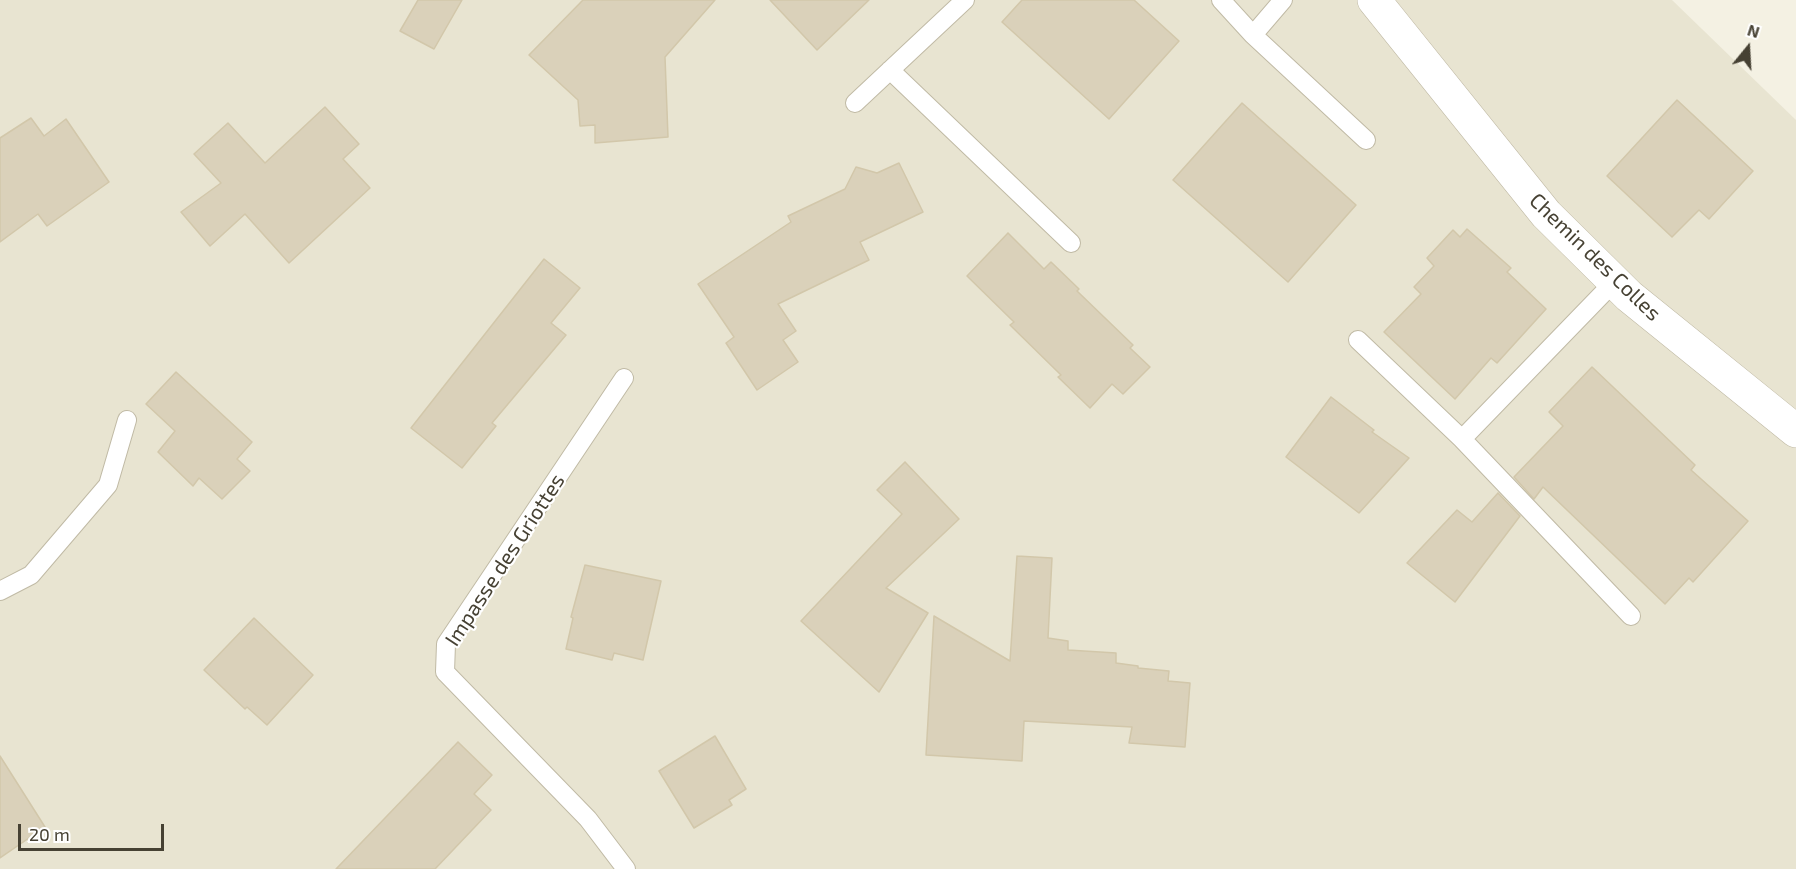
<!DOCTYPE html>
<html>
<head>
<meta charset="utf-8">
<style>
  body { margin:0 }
  #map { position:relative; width:1796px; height:869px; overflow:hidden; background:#f4f1e3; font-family:"Exo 2",sans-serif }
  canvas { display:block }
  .north { position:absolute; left:1718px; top:18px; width:60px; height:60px; -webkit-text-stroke:4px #fff; paint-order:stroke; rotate:18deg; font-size:16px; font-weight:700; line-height:24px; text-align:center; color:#464133 }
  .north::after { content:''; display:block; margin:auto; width:21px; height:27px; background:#464133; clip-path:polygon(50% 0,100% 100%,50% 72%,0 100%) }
  .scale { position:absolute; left:18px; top:824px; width:146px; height:27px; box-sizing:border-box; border:3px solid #464133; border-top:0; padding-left:8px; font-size:18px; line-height:21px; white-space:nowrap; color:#464133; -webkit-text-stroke:4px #fff; paint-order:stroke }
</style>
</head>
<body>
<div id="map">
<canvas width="1796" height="869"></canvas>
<div class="north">N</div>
<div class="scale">20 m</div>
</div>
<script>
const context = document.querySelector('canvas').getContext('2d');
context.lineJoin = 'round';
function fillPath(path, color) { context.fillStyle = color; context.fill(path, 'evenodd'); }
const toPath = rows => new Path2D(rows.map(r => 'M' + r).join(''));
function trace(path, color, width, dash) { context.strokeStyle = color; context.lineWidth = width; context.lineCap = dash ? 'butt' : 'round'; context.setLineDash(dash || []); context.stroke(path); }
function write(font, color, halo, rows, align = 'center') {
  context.font = font + ' "Exo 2",sans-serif'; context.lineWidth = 4.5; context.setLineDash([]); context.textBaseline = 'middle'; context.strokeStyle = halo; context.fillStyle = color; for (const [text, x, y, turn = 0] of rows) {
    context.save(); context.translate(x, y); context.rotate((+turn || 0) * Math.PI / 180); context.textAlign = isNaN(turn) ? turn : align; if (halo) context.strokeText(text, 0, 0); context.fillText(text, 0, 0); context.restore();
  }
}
fillPath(toPath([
  [0,0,1672,0,1796,120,1796,869,0,869]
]), '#e8e4d1');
const building = toPath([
  [418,0,462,0,434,49,400,31,418,0],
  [583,0,715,0,665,57,668,137,595,143,595,125,580,126,578,100,529,55,583,0],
  [770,0,869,0,817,50,770,0],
  [1022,0,1134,0,1179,41,1109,119,1002,22,1022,0],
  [1677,100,1753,171,1709,219,1699,210,1672,237,1607,176,1677,100],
  [1242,103,1356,205,1288,282,1173,180,1242,103],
  [325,107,359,144,343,159,370,188,289,263,245,214,210,246,181,212,221,183,194,154,228,123,265,163,325,107],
  [31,118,44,136,66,119,109,182,47,226,38,214,0,242,0,138,31,118],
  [899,163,923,212,860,242,869,260,778,304,796,331,783,340,798,362,757,390,726,343,734,337,698,284,791,222,788,216,845,189,856,167,877,173,899,163],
  [1467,229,1511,268,1507,272,1546,309,1497,363,1491,358,1455,399,1384,332,1421,294,1414,287,1434,266,1427,258,1453,230,1460,237,1467,229],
  [1008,233,1044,269,1051,262,1079,289,1077,291,1133,345,1130,348,1150,367,1123,394,1112,384,1090,408,1058,377,1061,375,1010,325,1014,322,967,276,1008,233],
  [544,259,580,288,551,323,566,335,492,423,496,426,462,468,411,428,544,259],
  [1592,367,1695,465,1691,470,1748,521,1693,582,1689,578,1665,604,1543,487,1534,499,1514,477,1563,426,1549,412,1592,367],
  [176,372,252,442,237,459,250,471,222,499,199,478,193,486,158,452,175,431,146,404,176,372],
  [1331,397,1374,430,1372,432,1409,458,1359,513,1286,457,1331,397],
  [905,462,959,519,886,588,928,613,879,692,801,621,902,514,877,490,905,462],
  [1498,493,1520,516,1455,602,1407,563,1457,510,1472,522,1498,493],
  [1017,556,1052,558,1048,638,1068,641,1068,650,1116,653,1116,663,1138,666,1138,668,1169,671,1168,681,1190,683,1185,747,1129,743,1132,727,1024,721,1022,761,926,755,934,616,1010,661,1017,556],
  [585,565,661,581,643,660,614,653,612,660,566,649,573,618,571,617,585,565],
  [254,618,313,675,267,725,247,707,245,709,204,670,254,618],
  [715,736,746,789,729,800,732,805,694,828,659,771,715,736],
  [458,742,492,775,474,794,491,810,435,869,336,869,458,742],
  [0,756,45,827,0,858,0,756]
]);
fillPath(building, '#dad1ba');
trace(building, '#d2c7aa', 1.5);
const lane = toPath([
  [1221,0,1253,35,1283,0],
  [1253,35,1366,140],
  [890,70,1071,243],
  [855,103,965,0],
  [1614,282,1462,439,1631,616],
  [1358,340,1462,439],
  [624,378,446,644,445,672,588,819,626,869],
  [0,591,31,575,108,485,127,420]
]);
const street = toPath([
  [1374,0,1546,214,1629,296,1796,431]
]);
trace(lane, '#c0baa5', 20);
trace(street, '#c0baa5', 34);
trace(lane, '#fff', 18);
trace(street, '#fff', 33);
write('21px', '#464133', '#fff', [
  ["Chemin des Colles",1595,257,44],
  ["Impasse des Griottes",505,560,-57]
]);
</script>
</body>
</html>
